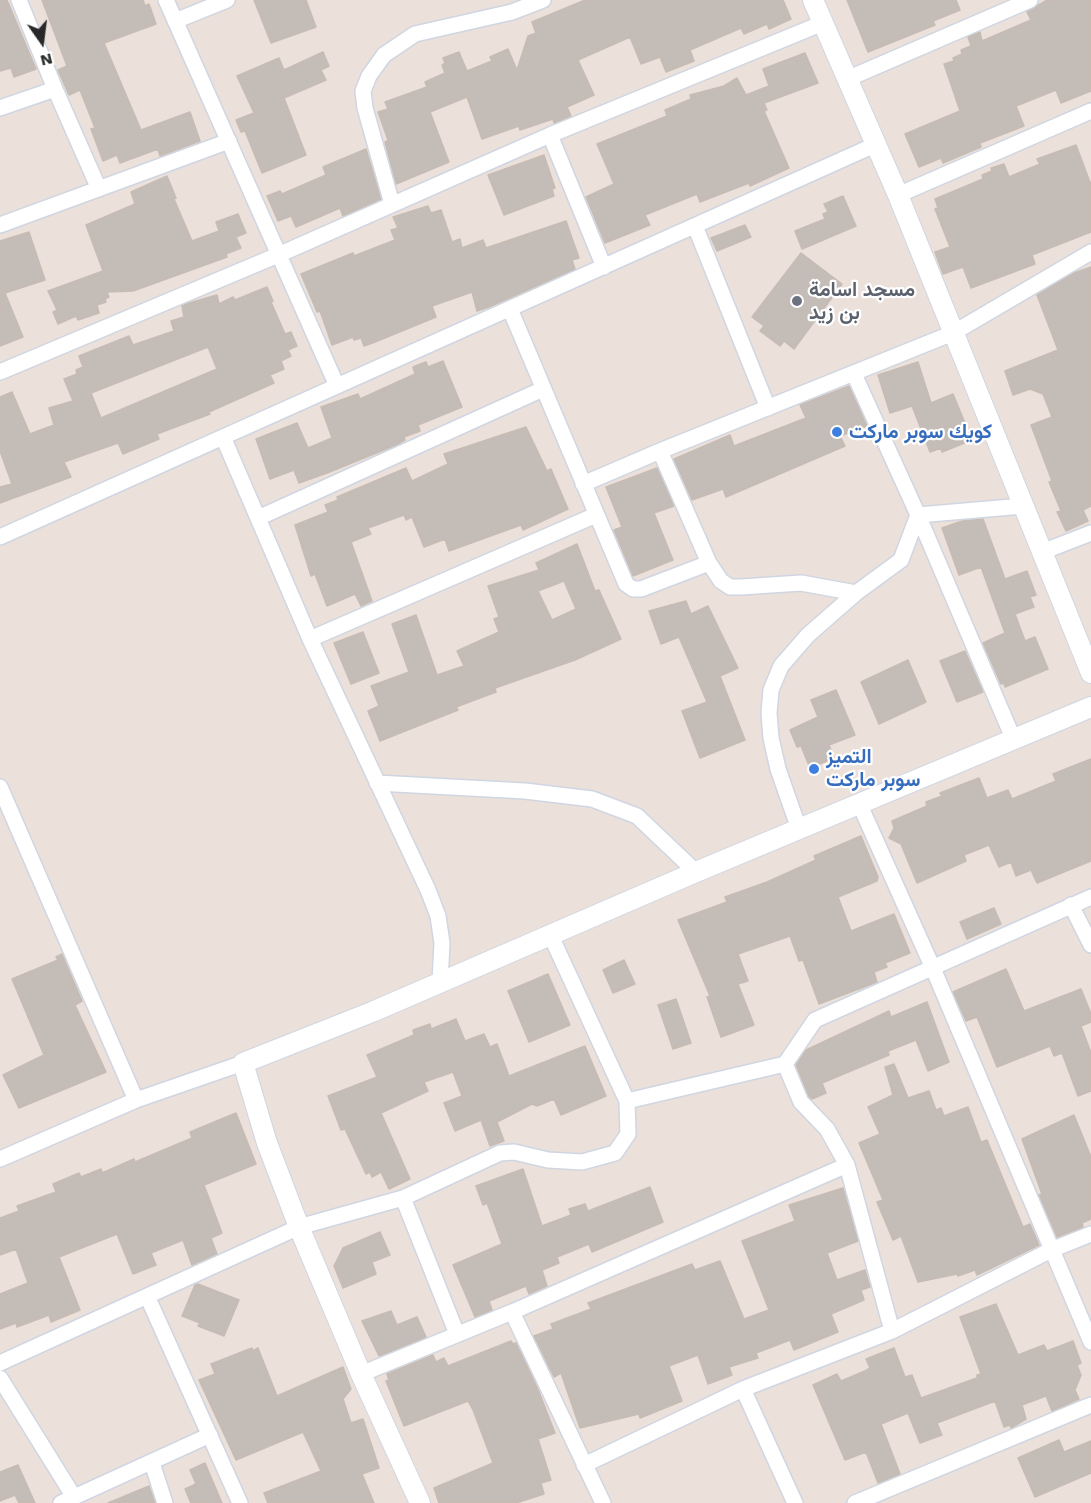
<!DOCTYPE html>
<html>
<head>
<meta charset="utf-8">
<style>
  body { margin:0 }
  #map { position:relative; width:1091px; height:1503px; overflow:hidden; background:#ebe0da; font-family:"Work Sans",sans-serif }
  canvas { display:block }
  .north { position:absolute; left:12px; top:12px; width:60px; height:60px; -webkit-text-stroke:4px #fff; paint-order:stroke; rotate:166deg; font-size:16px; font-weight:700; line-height:24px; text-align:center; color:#292929 }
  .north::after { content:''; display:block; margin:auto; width:21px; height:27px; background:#292929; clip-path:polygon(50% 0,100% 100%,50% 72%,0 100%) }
</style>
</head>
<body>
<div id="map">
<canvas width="1091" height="1503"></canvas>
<div class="north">N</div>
</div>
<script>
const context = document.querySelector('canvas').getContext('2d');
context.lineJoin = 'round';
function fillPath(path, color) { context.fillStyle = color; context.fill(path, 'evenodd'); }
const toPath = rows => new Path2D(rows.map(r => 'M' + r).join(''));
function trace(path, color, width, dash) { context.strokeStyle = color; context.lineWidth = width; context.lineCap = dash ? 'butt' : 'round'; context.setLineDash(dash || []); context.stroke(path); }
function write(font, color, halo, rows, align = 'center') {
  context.font = font + ' "Work Sans",Vazirmatn,sans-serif'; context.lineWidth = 4.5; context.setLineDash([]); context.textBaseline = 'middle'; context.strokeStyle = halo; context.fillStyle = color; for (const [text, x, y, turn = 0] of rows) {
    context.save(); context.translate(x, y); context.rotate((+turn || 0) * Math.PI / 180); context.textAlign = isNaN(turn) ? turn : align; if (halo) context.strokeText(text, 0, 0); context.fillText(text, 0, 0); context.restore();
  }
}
const building = toPath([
  [0,0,7,0,36,69,14,77,11,68,0,71,0,0],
  [42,0,143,0,145,6,149,4,156,24,104,43,141,130,190,112,200,141,160,156,158,149,120,163,117,155,103,161,91,129,95,128,80,90,69,95,58,70,67,66,42,0],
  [254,0,306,0,316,27,271,43,254,0],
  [585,0,783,0,791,19,769,29,767,24,744,34,741,28,690,50,694,61,666,72,660,57,641,64,630,37,578,60,594,95,567,107,571,116,554,123,553,119,520,130,519,126,482,139,467,97,430,112,449,162,396,184,385,142,388,140,378,112,388,109,385,102,427,87,425,82,445,73,442,65,445,63,443,58,459,52,467,71,492,61,490,57,508,49,517,70,528,36,536,33,532,22,585,0],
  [847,0,956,0,960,10,933,21,935,25,868,52,847,0],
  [1047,0,1091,0,1091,91,1061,103,1056,90,1016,106,1024,126,980,143,981,147,943,163,941,158,919,167,905,134,960,111,944,64,954,61,953,58,962,54,961,50,971,46,968,37,980,32,982,41,1031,20,1027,12,1047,0],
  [323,52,329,66,321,70,326,80,284,98,306,155,262,173,245,131,241,132,236,120,254,113,237,76,279,58,284,70,323,52],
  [805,53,818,83,764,103,767,110,764,111,789,168,750,186,749,183,700,202,697,194,645,215,650,225,605,243,586,197,614,184,597,144,667,116,665,110,691,99,690,95,724,86,737,78,746,95,769,86,763,69,805,53],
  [1076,145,1091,185,1091,232,1032,255,1035,264,971,288,963,267,943,274,935,252,950,247,935,209,938,208,935,199,983,179,982,175,992,171,991,168,1004,164,1009,177,1040,164,1037,159,1076,145],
  [366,149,381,199,343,216,340,208,296,227,291,216,278,221,267,196,280,191,282,194,326,175,323,167,366,149],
  [544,155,555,188,552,189,554,196,504,215,488,175,544,155],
  [167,176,176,198,174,199,192,241,219,231,216,222,238,214,246,233,236,237,241,248,226,254,227,257,133,291,107,292,109,297,105,299,106,302,97,305,99,313,78,320,76,316,58,324,53,312,57,310,48,291,103,271,86,225,135,204,131,192,167,176],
  [843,196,856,226,802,249,795,231,825,219,823,214,828,212,824,204,843,196],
  [428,206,431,213,441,210,452,242,460,239,462,248,483,240,486,248,566,221,579,258,572,260,575,269,489,307,477,311,472,292,432,306,436,317,375,342,364,346,361,338,354,340,353,337,332,345,320,311,317,312,301,274,353,253,354,256,395,240,391,230,398,228,393,217,428,206],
  [745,225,751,237,717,251,711,238,745,225],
  [29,232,45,280,5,293,23,337,0,346,0,241,29,232],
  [801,253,842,284,794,349,784,341,780,346,760,331,764,326,752,317,801,253],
  [1091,267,1091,506,1083,510,1088,521,1066,531,1057,512,1061,511,1049,482,1052,481,1031,425,1052,417,1043,394,1030,389,1013,395,1005,371,1058,350,1037,295,1074,273,1091,267],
  [267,287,273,301,271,302,285,334,291,332,297,346,288,350,291,356,281,361,284,369,270,375,274,383,209,412,210,414,157,434,159,439,123,454,118,443,64,462,71,477,0,503,0,487,12,484,0,451,0,397,12,392,30,434,54,425,49,408,73,401,64,379,77,374,76,370,83,367,79,356,129,336,133,345,174,331,171,321,184,317,182,306,186,304,217,295,219,304,233,297,235,300,267,287],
  [208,347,217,369,101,418,91,393,208,347],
  [443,361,462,407,418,425,420,431,404,437,405,440,396,445,327,473,299,483,294,470,270,479,256,439,297,423,308,448,332,438,321,407,358,394,360,399,415,374,413,367,426,362,428,367,443,361],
  [918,362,931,403,953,394,972,440,942,452,941,448,930,452,912,406,890,413,878,375,918,362],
  [849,386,867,426,840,436,845,446,726,497,723,489,692,500,674,459,730,435,734,446,806,418,800,405,849,386],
  [526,427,547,471,551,469,568,509,523,530,521,525,449,551,445,539,424,547,412,517,406,520,404,515,368,528,371,534,351,542,372,601,361,606,355,594,327,606,315,574,311,576,295,525,328,512,325,505,338,500,337,497,406,468,412,481,448,464,444,454,526,427],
  [657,468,674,506,654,513,673,560,633,576,614,530,622,527,606,487,657,468],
  [983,519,1005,579,1027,571,1036,595,1030,597,1034,607,1015,614,1025,641,1035,637,1048,669,1005,687,1004,683,1001,684,983,643,1005,633,981,567,959,575,942,528,962,521,983,519],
  [577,544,595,591,599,590,621,639,575,660,495,688,496,692,456,707,458,710,380,741,368,711,379,706,371,686,409,672,392,624,416,615,437,675,464,666,457,651,499,632,494,619,499,617,488,586,539,570,536,563,577,544],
  [564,581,576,609,552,620,538,591,564,581],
  [686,601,691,614,708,606,738,668,720,676,745,740,700,758,682,711,707,702,679,637,661,644,649,611,686,601],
  [363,632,379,673,351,684,334,643,363,632],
  [965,651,983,692,957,702,940,661,965,651],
  [908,660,926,702,879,724,861,682,908,660],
  [836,690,855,735,829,745,834,758,810,768,801,746,797,747,790,730,818,717,811,700,836,690],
  [1091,759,1091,861,1037,883,1031,870,1016,876,1011,862,999,867,989,845,964,855,966,861,917,883,901,844,889,838,894,828,892,821,927,806,926,802,942,796,940,793,979,778,987,798,1008,790,1012,799,1056,781,1053,774,1091,759],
  [861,836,878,877,877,881,838,897,851,931,894,914,910,953,885,963,887,967,874,972,877,982,819,1004,803,960,799,961,790,936,738,954,748,981,738,984,754,1025,721,1037,707,997,710,996,678,920,727,902,725,897,767,882,816,860,814,856,861,836],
  [994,908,1001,924,967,939,960,922,994,908],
  [62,954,82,1001,75,1005,106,1072,19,1108,3,1075,44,1055,12,979,58,960,56,957,62,954],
  [624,960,635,984,613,993,603,970,624,960],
  [1006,969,1024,1011,1081,989,1091,1014,1091,1022,1081,1026,1091,1053,1091,1091,1078,1096,1062,1053,1054,1056,1050,1046,997,1067,977,1017,966,1021,953,992,1006,969],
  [548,974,570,1025,529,1042,508,991,548,974],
  [676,999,691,1043,673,1049,658,1005,676,999],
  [927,1002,949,1062,928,1071,916,1040,888,1051,889,1055,822,1083,826,1093,812,1099,809,1097,796,1065,806,1050,889,1011,891,1017,927,1002],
  [456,1019,465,1041,484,1034,490,1047,497,1044,509,1076,585,1046,606,1096,561,1115,554,1099,537,1106,532,1104,497,1122,504,1141,490,1146,481,1120,455,1131,444,1103,462,1096,453,1072,424,1082,428,1091,381,1113,410,1179,389,1189,381,1172,372,1177,370,1172,366,1174,345,1129,341,1130,328,1096,377,1077,367,1055,414,1035,413,1030,430,1024,431,1029,456,1019],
  [894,1064,908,1098,929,1091,936,1110,941,1108,944,1116,968,1107,981,1142,987,1140,1023,1227,1030,1224,1039,1245,977,1275,975,1270,958,1276,957,1274,918,1282,901,1236,893,1240,877,1202,883,1200,859,1143,880,1134,868,1107,893,1095,885,1067,894,1064],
  [236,1113,256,1164,204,1185,222,1233,211,1238,217,1254,192,1265,183,1240,151,1253,156,1265,133,1274,117,1234,59,1257,80,1310,51,1322,49,1315,17,1327,16,1323,0,1329,0,1294,28,1283,16,1249,0,1255,0,1218,19,1211,17,1206,56,1192,53,1184,79,1173,81,1177,101,1169,102,1173,134,1159,135,1162,192,1138,190,1132,236,1113],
  [1074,1115,1091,1157,1091,1219,1082,1223,1083,1227,1057,1237,1039,1195,1042,1194,1022,1139,1074,1115],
  [523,1169,542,1226,571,1215,569,1209,585,1204,588,1211,650,1187,663,1222,592,1252,589,1244,557,1257,559,1263,542,1270,547,1286,529,1294,526,1286,489,1301,492,1310,475,1317,453,1265,502,1244,487,1203,483,1205,476,1186,523,1169],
  [843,1188,858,1241,827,1253,837,1280,865,1270,870,1287,861,1290,864,1300,831,1314,838,1332,794,1350,790,1340,756,1353,758,1358,729,1367,732,1375,708,1384,698,1355,669,1366,682,1401,640,1418,639,1414,580,1428,561,1373,554,1377,534,1336,553,1329,551,1324,591,1309,588,1303,692,1264,695,1270,720,1261,744,1319,769,1310,742,1241,795,1221,789,1205,843,1188],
  [380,1232,390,1255,372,1262,376,1274,343,1288,334,1266,343,1248,380,1232],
  [198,1284,239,1300,224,1336,198,1326,200,1323,182,1316,195,1285,198,1284],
  [996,1304,1018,1355,1044,1345,1047,1351,1073,1341,1081,1363,1077,1365,1081,1375,1075,1390,1079,1399,1052,1411,1046,1396,1022,1405,1026,1419,1011,1428,1010,1425,1004,1427,995,1401,937,1423,942,1435,920,1443,908,1413,881,1424,900,1474,878,1483,866,1452,845,1460,813,1385,837,1374,841,1381,865,1371,870,1368,866,1359,894,1348,905,1377,912,1375,921,1398,977,1378,977,1375,981,1374,960,1317,996,1304],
  [391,1311,397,1325,417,1317,426,1337,379,1356,362,1321,391,1311],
  [511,1341,513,1344,516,1343,537,1387,555,1433,538,1439,551,1480,541,1483,544,1494,516,1503,439,1503,434,1488,493,1463,473,1410,468,1401,404,1426,386,1381,389,1380,387,1374,433,1355,436,1362,444,1358,448,1366,511,1341],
  [252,1348,253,1351,258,1348,277,1396,343,1367,351,1389,343,1399,351,1423,363,1419,379,1468,362,1474,374,1503,268,1503,264,1493,321,1471,303,1432,236,1460,199,1380,215,1374,211,1364,252,1348],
  [1059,1440,1064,1452,1091,1441,1091,1473,1035,1497,1018,1458,1059,1440],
  [205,1463,222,1503,191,1503,185,1489,196,1484,190,1470,205,1463],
  [18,1465,35,1503,19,1503,15,1495,0,1501,0,1472,18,1465],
  [149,1486,155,1503,108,1503,149,1486]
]);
fillPath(building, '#c4bcb6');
trace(building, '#c7bcb4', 1.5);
const minor = toPath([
  [19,0,55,89,99,189],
  [166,0,337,386],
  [175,21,227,0],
  [847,79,1030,0],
  [0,108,55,89],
  [550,135,604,267],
  [898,195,1091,111],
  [392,204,365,108,363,91,369,76,384,55,415,34,512,12,543,0],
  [0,225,229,141],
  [695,226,768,408],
  [510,309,626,584,633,589,641,589,709,563],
  [0,372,278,255,550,135,823,23],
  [854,374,918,515,1013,738],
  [223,437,310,639,428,890,438,916,442,943,440,982],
  [660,451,709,563,721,581,730,587,741,587,801,583,856,593],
  [583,484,660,451,953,333,1091,252],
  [258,518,543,389],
  [0,537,877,144],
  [1042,552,1091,533],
  [310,639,596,515],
  [377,783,525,791,592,799,637,816,696,872],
  [0,787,136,1100],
  [859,803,932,966,1091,1342],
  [799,829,778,769,771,738,769,713,771,690,781,666,808,635,856,593,901,560,918,515,1023,506],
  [1071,905,1091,945],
  [550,934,627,1101],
  [785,1064,801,1102,827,1129,847,1165,892,1331],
  [0,1159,136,1100,243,1063],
  [403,1198,457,1334],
  [148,1298,240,1503],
  [512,1312,603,1503],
  [0,1363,299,1227,403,1198,500,1153,514,1152,548,1160,582,1162,615,1153,628,1134,627,1101,785,1064,815,1020,1091,897],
  [361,1374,512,1312,847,1165],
  [0,1378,74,1497],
  [743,1389,795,1503],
  [152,1463,165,1503],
  [584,1465,743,1389,892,1331,1051,1250,1091,1234],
  [61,1503,210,1435],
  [855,1503,1091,1405]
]);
const tertiary = toPath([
  [813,0,898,195,1091,673],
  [420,1503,361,1374,299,1227,267,1143,243,1063,372,1012,696,872,1091,707]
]);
trace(minor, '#cfd6e2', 18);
trace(tertiary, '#cfd6e2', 22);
trace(minor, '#fff', 15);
trace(tertiary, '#fff', 20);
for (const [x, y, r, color] of [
  [797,301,6,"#6b7280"],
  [837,432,6,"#3f7fe0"],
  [814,769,6,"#3f7fe0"]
]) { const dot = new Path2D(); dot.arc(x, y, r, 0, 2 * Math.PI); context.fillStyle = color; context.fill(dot); trace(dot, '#fff', 2); }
write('bold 20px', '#5b616d', '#fff', [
  ["مسجد اسامة",809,290],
  ["بن زيد",809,313]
], 'left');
write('bold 20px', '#366cbe', '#fff', [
  ["كويك سوبر ماركت",849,432],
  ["التميز",826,757],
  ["سوبر ماركت",826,780]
], 'left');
</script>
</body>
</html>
